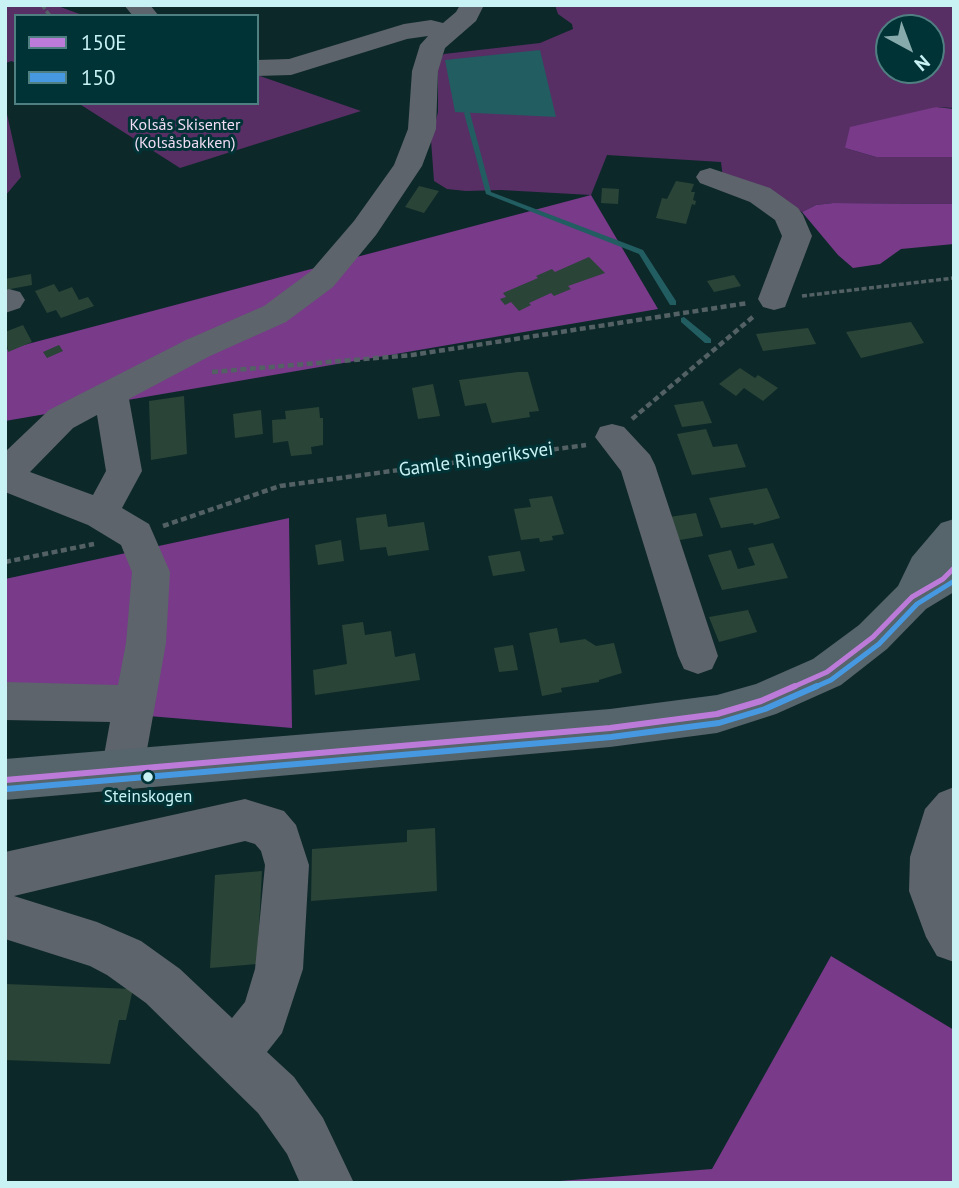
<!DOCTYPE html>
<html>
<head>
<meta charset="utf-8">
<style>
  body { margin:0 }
  #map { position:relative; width:959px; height:1188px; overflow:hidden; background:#0d2829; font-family:"PT Sans",sans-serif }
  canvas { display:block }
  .frame { position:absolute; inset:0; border:7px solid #c8f2f4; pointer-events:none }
  .legend { position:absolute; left:14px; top:14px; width:245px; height:91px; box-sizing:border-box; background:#003336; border:2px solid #507f82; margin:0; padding:9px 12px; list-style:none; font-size:21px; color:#c8f2f4 }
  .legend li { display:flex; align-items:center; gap:14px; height:35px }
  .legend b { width:35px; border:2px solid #507f82 }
  .north { position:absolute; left:875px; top:14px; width:70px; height:70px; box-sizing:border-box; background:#003336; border:2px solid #507f82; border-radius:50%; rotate:139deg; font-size:19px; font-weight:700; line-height:28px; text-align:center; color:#c8f2f4 }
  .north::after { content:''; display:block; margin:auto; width:24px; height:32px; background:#87abad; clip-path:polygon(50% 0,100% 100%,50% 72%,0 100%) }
</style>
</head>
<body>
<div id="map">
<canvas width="959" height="1188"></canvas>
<div class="frame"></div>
<ul class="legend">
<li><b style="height:9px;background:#bd7bd9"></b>150E</li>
<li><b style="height:9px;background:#4699e1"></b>150</li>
</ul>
<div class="north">N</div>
</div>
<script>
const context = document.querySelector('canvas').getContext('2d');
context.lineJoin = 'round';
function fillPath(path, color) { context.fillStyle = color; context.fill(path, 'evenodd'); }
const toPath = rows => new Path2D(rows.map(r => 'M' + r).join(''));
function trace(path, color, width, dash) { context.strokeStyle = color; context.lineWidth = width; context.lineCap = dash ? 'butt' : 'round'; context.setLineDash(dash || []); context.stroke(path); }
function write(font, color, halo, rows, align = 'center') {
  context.font = font + ' "PT Sans",sans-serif'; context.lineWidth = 6; context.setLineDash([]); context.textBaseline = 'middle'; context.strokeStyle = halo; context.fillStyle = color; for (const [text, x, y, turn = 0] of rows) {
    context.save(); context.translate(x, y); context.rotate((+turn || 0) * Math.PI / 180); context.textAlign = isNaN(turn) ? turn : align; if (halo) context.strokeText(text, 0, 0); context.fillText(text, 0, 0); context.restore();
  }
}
fillPath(toPath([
  [5,5,55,5,85,16,16,16,16,64,12,61,5,63],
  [555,5,954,5,954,108,936,107,845,148,876,157,954,157,954,204,833,203,816,205,802,212,766,191,723,178,721,162,607,155,591,195,501,190,466,191,447,189,434,181,431,140,438,112,438,61,444,54,540,43,573,29,572,24,558,14],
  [889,28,931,28,931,70,889,70],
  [257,75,361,111,180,168,78,103,257,103],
  [5,105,21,177,5,196]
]), '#572f64');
fillPath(toPath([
  [936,107,954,109,954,157,876,157,845,148,850,127],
  [591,195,658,309,5,421,5,350],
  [833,203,954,204,954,244,901,249,880,264,853,268,838,255,802,212,816,205],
  [289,518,292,728,41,707,5,700,5,579],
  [831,956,954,1030,954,1183,534,1183,712,1169]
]), '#783a89');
fillPath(toPath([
  [540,50,556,117,455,112,445,60]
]), '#225d61');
fillPath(toPath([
  [467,111,470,113,491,192,643,250,676,301,676,305,670,305,639,254,486,194,464,113,467,111],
  [684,317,711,339,711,343,705,343,681,322,681,318,684,317]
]), '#225d61');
fillPath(toPath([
  [676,181,694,184,691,192,695,192,693,200,696,201,695,205,692,204,686,224,656,218,662,198,667,199],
  [419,186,439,191,424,213,405,207],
  [602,188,619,189,618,204,601,203],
  [589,257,605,273,568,286,571,289,554,296,551,293,529,303,531,305,519,311,511,302,505,305,500,299,506,297,503,293,538,278,536,276,552,269,555,272],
  [31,274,32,285,5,290,5,279],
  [734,275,741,286,714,292,707,281],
  [54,284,59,292,72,287,79,300,88,297,94,306,61,318,56,310,47,313,35,291],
  [911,322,924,343,861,358,846,332],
  [23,325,32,342,8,352,5,332],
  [808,328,816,344,763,351,756,334],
  [59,345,63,351,47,358,43,352],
  [740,368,755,378,758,375,778,388,763,401,744,388,736,396,719,384],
  [518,372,528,372,539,411,529,412,530,417,492,423,486,403,465,406,459,380],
  [433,384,440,416,418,419,412,388],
  [184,396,187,454,151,460,149,401],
  [703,401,712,423,682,427,674,405],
  [319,407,320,418,323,418,323,445,311,447,312,454,291,456,288,441,273,443,272,420,286,419,285,411],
  [261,410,263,434,235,438,233,414],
  [706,429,713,447,737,444,746,467,692,475,677,434],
  [767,488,780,518,754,525,753,523,721,528,709,498],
  [552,496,564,534,552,536,553,540,540,542,539,538,521,540,514,509,531,507,529,499],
  [696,513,703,536,680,540,676,537,669,517],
  [386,514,388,527,424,522,429,550,388,556,386,547,360,550,356,518],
  [341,540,344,561,318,565,315,545],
  [773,543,788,578,722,590,708,555,731,550,738,569,755,565,748,548],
  [520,551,525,571,493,576,488,556],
  [748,610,757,632,719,642,709,617],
  [363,622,365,635,391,631,395,657,415,653,420,680,315,695,313,670,347,664,342,625],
  [557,628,560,643,585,639,596,646,614,643,622,673,599,680,599,682,561,688,562,692,542,696,529,633],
  [513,645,518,670,499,672,494,648],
  [435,828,437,891,311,901,312,849,407,842,407,830],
  [262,871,257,964,210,968,215,875],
  [5,984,133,989,126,1020,119,1020,110,1064,5,1060]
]), '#2a4437');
trace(toPath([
  [42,5,50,16],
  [802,296,954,278]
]), '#536165', 3.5, [5, 2.5]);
trace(toPath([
  [212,372,412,355,748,303],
  [632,419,754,316],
  [163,526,280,486,586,445],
  [5,562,94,544]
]), '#536165', 4.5, [6, 3.5]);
fillPath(toPath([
  [124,5,150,5,159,16,133,16,124,5],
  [460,5,484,5,476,21,445,48,438,71,436,129,422,166,376,235,333,287,286,322,210,356,129,399,142,471,122,508,149,524,170,572,166,643,143,772,137,786,122,792,107,786,101,772,110,722,5,720,5,682,118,685,126,643,132,572,121,545,88,525,5,492,5,452,49,410,186,340,264,306,311,271,354,221,394,165,408,129,412,71,420,45,428,36,407,39,291,75,257,76,257,60,289,59,404,24,431,20,443,23,456,12,460,5],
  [97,415,106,471,93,495,30,472,73,428,97,415],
  [710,168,770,188,798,208,803,215,812,236,785,307,774,310,763,307,758,299,782,236,775,220,750,202,700,183,696,177,700,171,710,168],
  [9,289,20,292,25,300,20,308,5,313,5,290,9,289],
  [612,424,624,427,650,455,655,465,718,656,712,669,698,674,684,669,678,656,621,471,595,437,600,427,612,424],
  [954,787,954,962,937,956,926,937,909,891,910,857,925,809,939,793,954,787],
  [245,799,284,811,296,825,309,865,303,969,282,1033,267,1052,294,1077,323,1118,354,1183,300,1183,287,1154,258,1113,146,1003,107,975,90,966,5,939,5,852,245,799],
  [245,841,255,844,261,851,265,865,255,969,245,1002,232,1018,180,969,141,941,97,922,14,896,245,841]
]), '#5d646b');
fillPath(toPath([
  [954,519,954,592,926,609,887,649,841,685,776,714,717,733,610,747,5,800,5,759,610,709,717,695,756,684,813,659,859,625,898,586,912,557,941,523,954,519]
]), '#56646b');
trace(toPath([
  [791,688,827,672,873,637,912,597,943,579,954,568]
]), '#bd7bd9', 5);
trace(toPath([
  [5,780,610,728,717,714,761,701,795,686]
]), '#bd7bd9', 6);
trace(toPath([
  [813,688,831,680,879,644,917,604,954,581]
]), '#4699e1', 5);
trace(toPath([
  [6,789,611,737,719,723,765,709,817,686]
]), '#4699e1', 6);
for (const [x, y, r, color] of [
  [148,777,6,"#c8f2f4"]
]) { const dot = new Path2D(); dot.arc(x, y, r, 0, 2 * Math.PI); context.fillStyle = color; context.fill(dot); trace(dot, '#003336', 2.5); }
write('16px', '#f0dcf3', '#003336', [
  ["Kolsås Skisenter",185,125],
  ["(Kolsåsbakken)",185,143]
]);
write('17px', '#c8f2f4', '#003336', [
  ["Steinskogen",148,797]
]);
write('19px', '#c8f2f4', '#003336', [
  ["Gamle Ringeriksvei",476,460,-8]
]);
</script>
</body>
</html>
